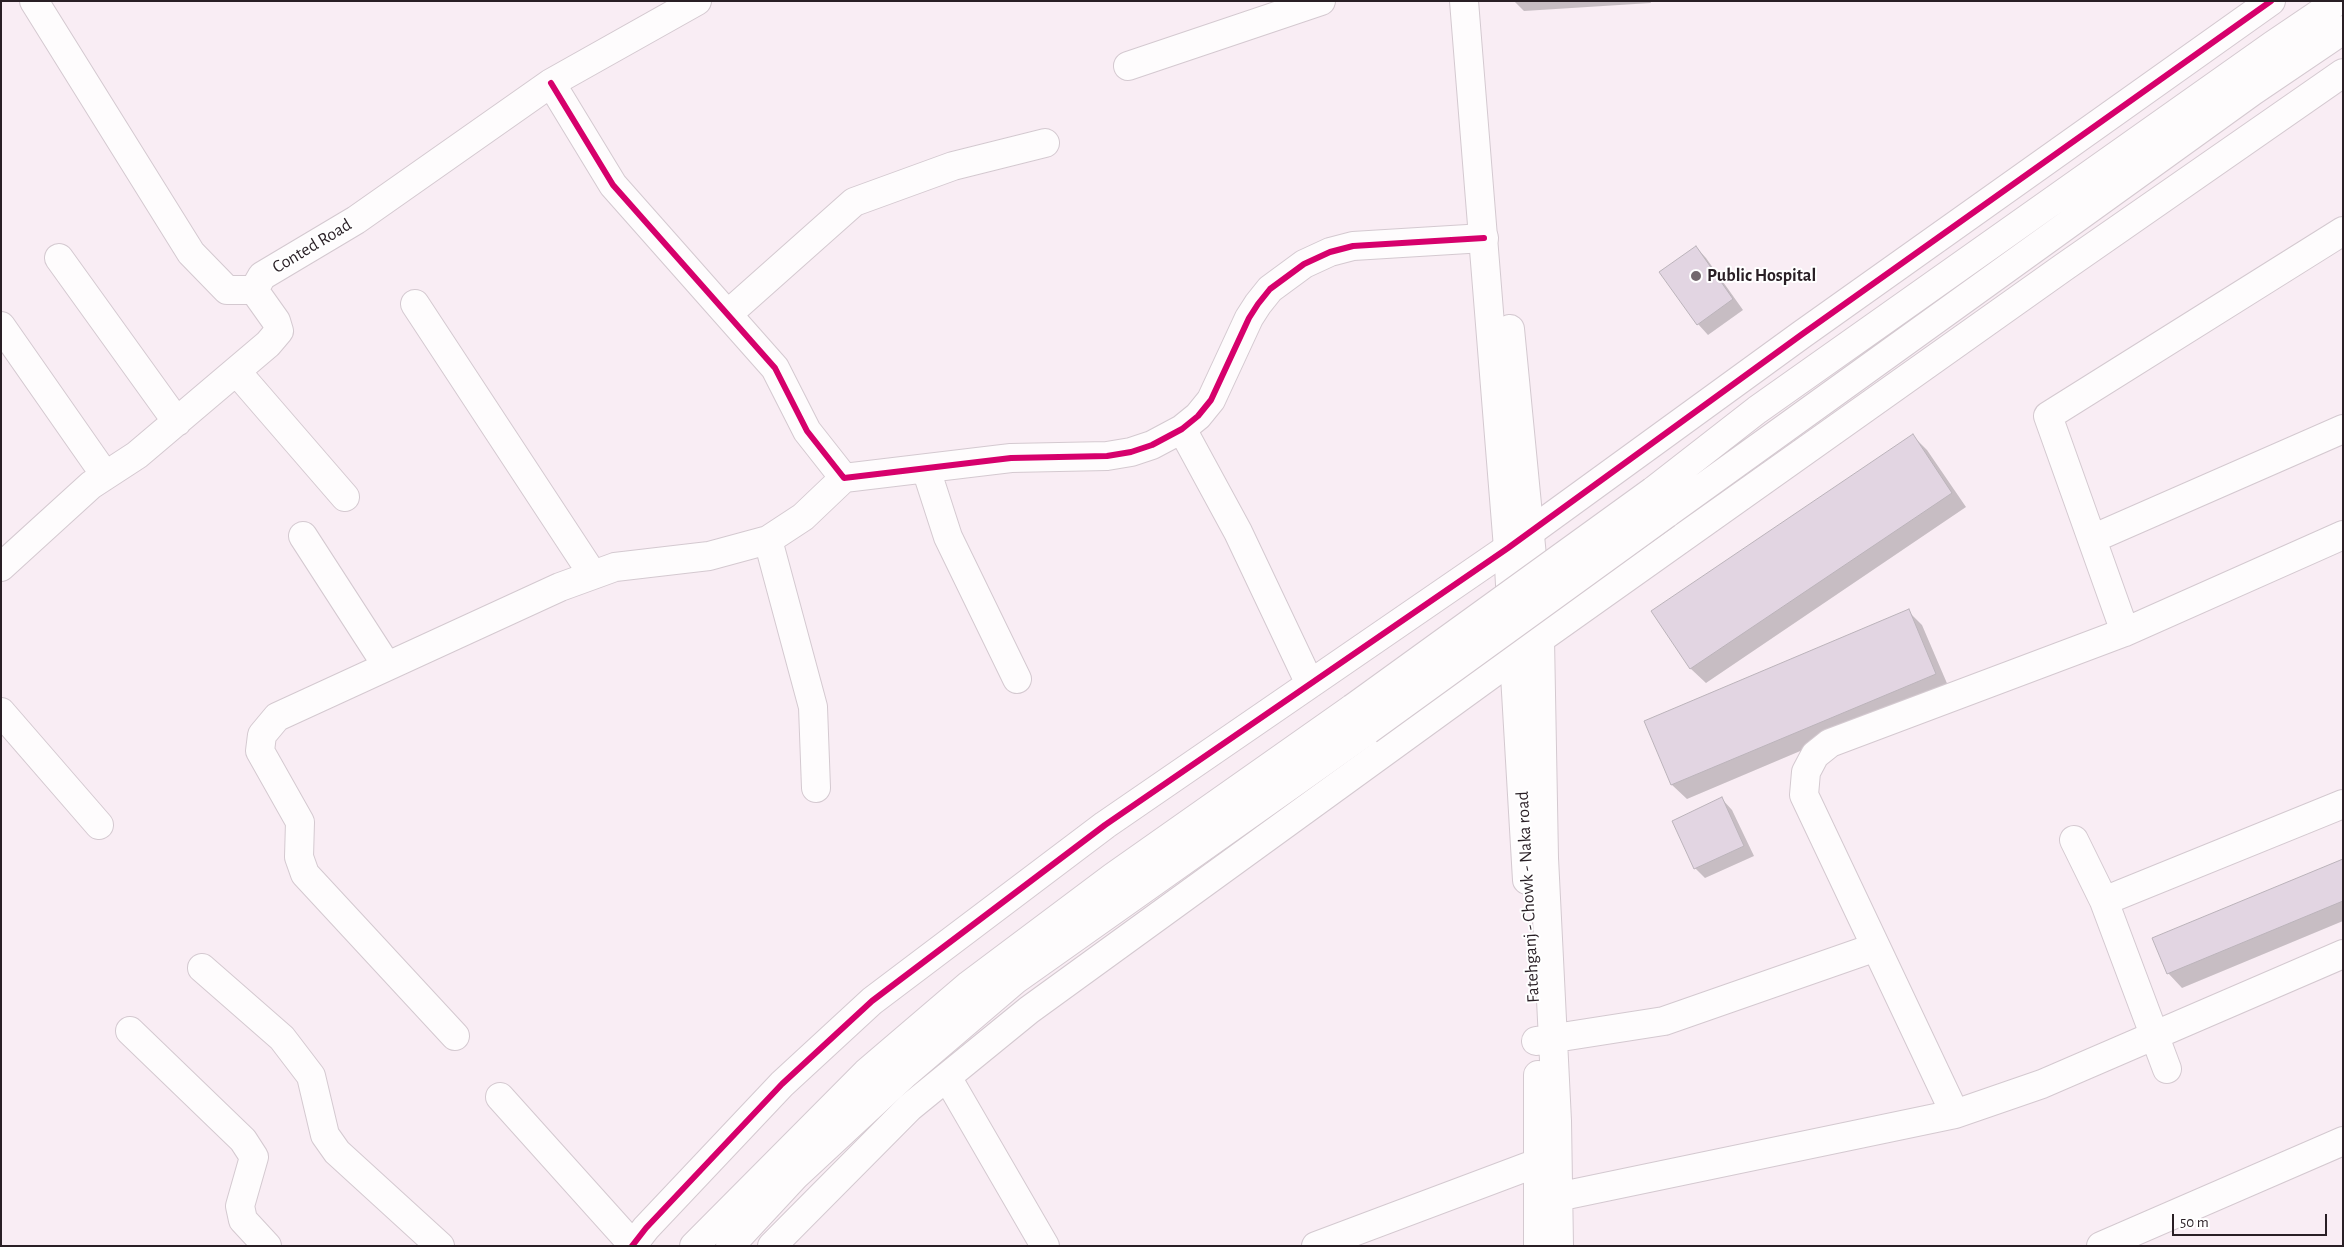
<!DOCTYPE html>
<html>
<head>
<meta charset="utf-8">
<style>
  body { margin:0 }
  #map { position:relative; width:2344px; height:1247px; overflow:hidden; background:#f9edf4; font-family:"Alegreya Sans",sans-serif }
  canvas { display:block }
  .frame { position:absolute; inset:0; border:2px solid #291f25; pointer-events:none }
  .scale { position:absolute; left:2172px; top:1214px; width:155px; height:22px; box-sizing:border-box; border:2px solid #291f25; border-top:0; padding-left:6px; font-size:15px; line-height:18px; white-space:nowrap; color:#291f25; -webkit-text-stroke:4px #fff; paint-order:stroke }
</style>
</head>
<body>
<div id="map">
<canvas width="2344" height="1247"></canvas>
<div class="frame"></div>
<div class="scale">50 m</div>
</div>
<script>
const context = document.querySelector('canvas').getContext('2d');
context.lineJoin = 'round';
function fillPath(path, color) { context.fillStyle = color; context.fill(path, 'evenodd'); }
const toPath = rows => new Path2D(rows.map(r => 'M' + r).join(''));
function trace(path, color, width, dash) { context.strokeStyle = color; context.lineWidth = width; context.lineCap = dash ? 'butt' : 'round'; context.setLineDash(dash || []); context.stroke(path); }
function write(font, color, halo, rows, align = 'center') {
  context.font = font + ' "Alegreya Sans",sans-serif'; context.lineWidth = 4; context.setLineDash([]); context.textBaseline = 'middle'; context.strokeStyle = halo; context.fillStyle = color; for (const [text, x, y, turn = 0] of rows) {
    context.save(); context.translate(x, y); context.rotate((+turn || 0) * Math.PI / 180); context.textAlign = isNaN(turn) ? turn : align; if (halo) context.strokeText(text, 0, 0); context.fillText(text, 0, 0); context.restore();
  }
}
fillPath(toPath([
  [1514,1,1650,1,1651,3,1524,11],
  [1696,247,1706,258,1743,310,1708,335,1698,324],
  [1913,436,1927,450,1966,507,1706,683,1691,669,1653,611],
  [1908,611,1922,625,1949,688,1687,799,1672,785,1646,721],
  [1722,799,1732,810,1754,856,1705,878,1695,868],
  [2343,860,2343,921,2182,988,2168,973]
]), '#0003');
const building = toPath([
  [1696,246,1733,299,1697,325,1659,272,1696,246],
  [1913,434,1952,493,1690,669,1651,611,1913,434],
  [1909,609,1936,674,1671,785,1644,721,1909,609],
  [1722,797,1744,846,1694,869,1672,821,1722,797],
  [2343,859,2343,901,2167,974,2152,938,2343,859]
]);
fillPath(building, '#e2d5e2');
trace(building, '#bbb3ba', 1);
const minor = toPath([
  [34,1,191,253,227,290,254,290],
  [1128,66,1321,1],
  [551,83,613,185,775,368,807,431,844,478,1011,458,1107,456,1131,452,1152,445,1182,429,1198,416,1211,400,1249,318,1258,304,1270,289,1304,264,1330,252,1353,246,1484,238],
  [59,258,177,422],
  [415,304,593,575],
  [728,314,854,202,953,166,1045,143],
  [1,326,105,475],
  [236,371,345,497],
  [1182,429,1238,532,1310,684],
  [926,469,948,537,1017,679],
  [303,536,387,666],
  [2092,539,2343,429],
  [768,540,813,707,816,788],
  [1,567,91,485,137,455,268,344,279,331,276,321,254,290,262,276,356,220,551,83,697,1],
  [2125,632,2048,416,2343,231],
  [1540,639,1544,858,1557,1121,1559,1246],
  [1514,658,1527,880],
  [1,712,99,825],
  [2074,840,2104,901,2167,1069],
  [2104,901,2343,804],
  [1876,947,1804,795,1806,772,1815,755,1830,743,2125,632,2343,535],
  [202,968,282,1038,311,1076,325,1135,337,1152,440,1246],
  [130,1031,243,1140,254,1157,240,1206,243,1220,267,1246],
  [455,1036,305,874,299,857,300,822,260,751,262,735,277,717,560,587,615,567,709,556,768,540,803,517,844,478],
  [1536,1041,1664,1021,1876,947,1955,1114,1538,1201],
  [1538,1075,1538,1246],
  [947,1077,1045,1246],
  [500,1097,633,1245],
  [1955,1114,2042,1084,2343,954],
  [632,1246,646,1228,782,1084,872,1001,1105,825,1508,548,1801,335,2271,1],
  [772,1246,910,1107,1029,1010,1540,639,2064,267,2343,73],
  [1316,1246,1537,1163],
  [2101,1246,2343,1141]
]);
const highway = toPath([
  [1464,1,1508,548,1514,658],
  [1510,329,1540,639],
  [1653,491,1757,410,2273,45,2338,1],
  [1666,514,2253,91,2343,30],
  [694,1246,866,1073,969,985,1113,877,1353,708],
  [730,1246,795,1176,906,1073,1015,980,1368,730]
]);
trace(minor, '#d4c9d0', 30);
trace(highway, '#d4c9d0', 30);
trace(minor, '#fefcfd', 28);
trace(highway, '#fefcfd', 28);
const highwayBridge = toPath([
  [1353,708,1653,491],
  [1368,730,1666,514]
]);
trace(highwayBridge, '#d4c9d0', 30, []);
trace(highwayBridge, '#fefcfd', 28);
trace(toPath([
  [551,83,613,185,775,368,807,431,844,478,1011,458,1107,456,1131,452,1152,445,1182,429,1198,416,1211,400,1249,318,1258,304,1270,289,1304,264,1330,252,1353,246,1484,238],
  [632,1246,646,1228,782,1084,872,1001,1105,825,1508,548,1801,335,2271,1]
]), '#d6006c', 6);
for (const [x, y, r, color] of [
  [1696,276,6,"#72676d"]
]) { const dot = new Path2D(); dot.arc(x, y, r, 0, 2 * Math.PI); context.fillStyle = color; context.fill(dot); trace(dot, '#fff', 2); }
write('18px', '#291f25', '#fff', [
  ["Conted Road",312,246,-31],
  ["Fatehganj - Chowk - Naka road",1528,897,-93]
]);
write('bold 18px', '#291f25', '#fff', [
  ["Public Hospital",1707,276]
], 'left');
</script>
</body>
</html>
